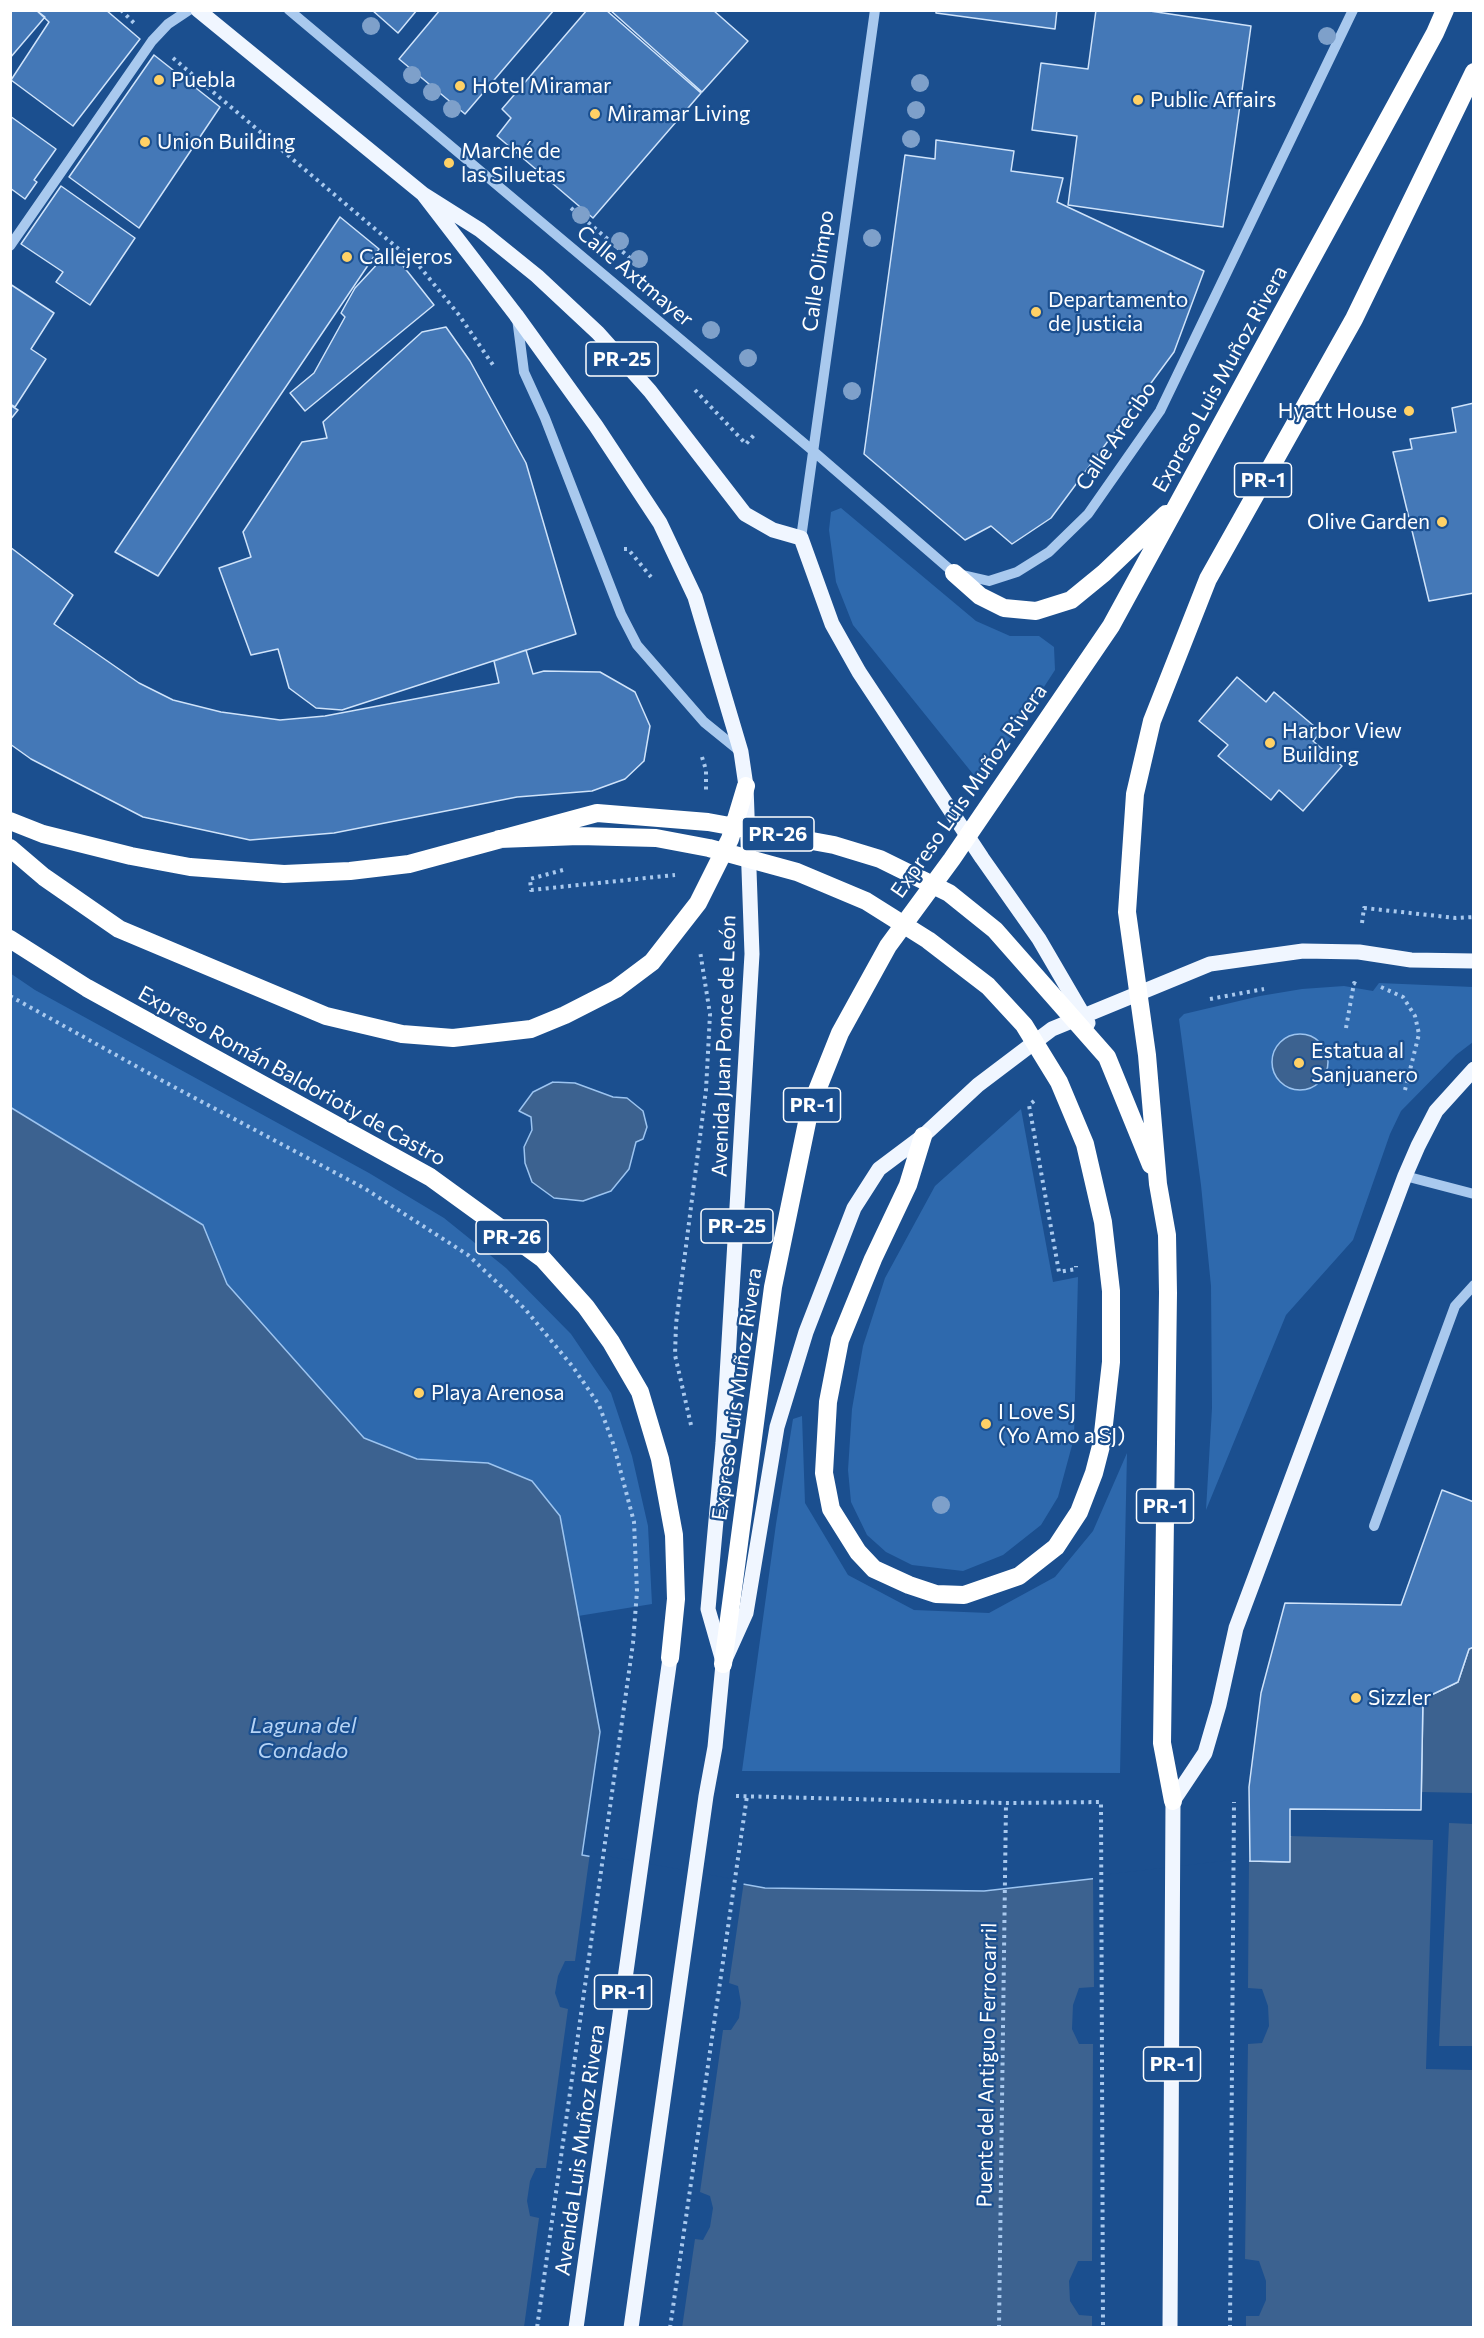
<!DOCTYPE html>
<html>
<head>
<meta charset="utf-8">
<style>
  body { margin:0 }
  #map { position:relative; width:1484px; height:2338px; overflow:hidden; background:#1b4f8f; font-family:Commissioner,sans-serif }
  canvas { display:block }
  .frame { position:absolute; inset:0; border:12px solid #fff; pointer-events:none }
</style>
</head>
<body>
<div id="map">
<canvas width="1484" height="2338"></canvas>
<div class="frame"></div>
</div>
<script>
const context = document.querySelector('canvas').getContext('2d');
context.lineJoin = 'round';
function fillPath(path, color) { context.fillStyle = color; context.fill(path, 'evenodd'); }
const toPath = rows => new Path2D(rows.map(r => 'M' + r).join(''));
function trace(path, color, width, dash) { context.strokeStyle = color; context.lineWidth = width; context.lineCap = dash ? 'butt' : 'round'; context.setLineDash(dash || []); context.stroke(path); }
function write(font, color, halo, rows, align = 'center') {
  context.font = font + ' Commissioner,sans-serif'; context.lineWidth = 4.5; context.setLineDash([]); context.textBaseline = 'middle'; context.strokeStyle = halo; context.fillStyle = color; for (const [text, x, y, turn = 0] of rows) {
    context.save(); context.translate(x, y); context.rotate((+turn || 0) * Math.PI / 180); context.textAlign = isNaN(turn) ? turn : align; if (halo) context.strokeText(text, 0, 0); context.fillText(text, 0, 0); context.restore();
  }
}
fillPath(toPath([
  [841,508,976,621,1010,636,1039,636,1054,647,1055,670,981,784,853,625,836,582,829,530,831,512],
  [10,973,35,990,369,1173,444,1218,506,1268,571,1334,611,1393,632,1456,648,1526,652,1604,578,1616,560,1516,488,1463,417,1459,364,1438,227,1284,203,1225,11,1107],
  [1379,983,1473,987,1473,1042,1456,1055,1401,1111,1390,1134,1353,1240,1286,1315,1206,1510,1212,1408,1211,1286,1201,1185,1179,1019,1184,1014,1260,996,1302,989,1344,986,1373,991],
  [1021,1109,1053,1282,1078,1277,1074,1438,1058,1497,1041,1525,1003,1555,963,1571,912,1565,886,1552,867,1535,851,1502,848,1470,852,1409,863,1346,885,1278,935,1186],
  [802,1416,805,1503,848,1575,914,1610,989,1613,1055,1577,1093,1531,1127,1453,1120,1773,742,1771,776,1524,793,1419]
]), '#2e69ad');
const water = toPath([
  '1272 1062a28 28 0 1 1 56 0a28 28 0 1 1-56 0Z',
  [553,1082,575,1083,613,1097,627,1098,643,1111,647,1127,643,1139,636,1142,629,1169,611,1191,583,1201,554,1198,532,1182,525,1163,524,1147,532,1130,531,1117,519,1111,533,1092,553,1082],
  [10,1107,203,1225,227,1284,364,1438,417,1459,488,1463,532,1481,560,1516,600,1732,582,1855,765,1888,984,1891,1250,1861,1289,1862,1289,1836,1373,1811,1421,1810,1423,1699,1458,1682,1469,1649,1473,1647,1473,2327,11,2327,10,1107]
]);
fillPath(water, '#3c6290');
trace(water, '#9cc4f0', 1.5);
fillPath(toPath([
  [1421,1792,1473,1793,1473,1824,1449,1823,1439,2046,1473,2046,1473,2070,1426,2069,1433,1840,1289,1836,1290,1809,1420,1810],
  [590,1853,744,1881,729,1983,738,1986,741,2003,739,2018,731,2030,723,2030,700,2192,710,2196,713,2208,710,2227,703,2240,695,2239,682,2328,524,2327,539,2218,530,2216,527,2201,530,2181,536,2168,546,2168,568,2009,560,2007,555,1993,558,1976,565,1961,575,1961],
  [1249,1858,1248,1988,1262,1989,1268,2006,1269,2026,1262,2043,1248,2044,1245,2259,1259,2261,1266,2281,1266,2300,1259,2316,1246,2316,1246,2327,1092,2327,1092,2316,1079,2315,1070,2301,1069,2281,1078,2261,1092,2261,1093,2044,1079,2044,1072,2029,1073,2005,1079,1988,1094,1987,1093,1876]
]), '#1b4f8f');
const building = toPath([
  [10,10,36,10,45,17,10,58,10,10],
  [106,10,140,39,73,126,11,80,49,22,36,10,106,10],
  [372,10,417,10,398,33,372,10],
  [440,10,554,10,465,114,399,59,440,10],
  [587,10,606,10,701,93,593,218,497,136,511,118,502,109,587,10],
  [610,10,713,10,748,41,702,92,610,10],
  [936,10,1057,10,1055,29,936,13,936,10],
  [1096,10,1143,10,1251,26,1223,227,1068,205,1077,136,1032,130,1041,63,1088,69,1096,10],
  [154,55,220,107,139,228,69,177,154,55],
  [10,116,56,149,34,180,37,182,25,199,10,188,10,116],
  [936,140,1014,151,1011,171,1063,178,1057,202,1204,271,1174,352,1051,518,1012,544,991,526,965,540,864,454,905,155,935,159,936,140],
  [61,186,135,238,90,305,56,282,63,272,21,244,61,186],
  [340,217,379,249,158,576,115,552,340,217],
  [396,257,434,305,305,411,290,393,314,373,345,317,341,313,355,288,382,259,396,257],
  [10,284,54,313,31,349,46,359,15,407,10,404,10,284],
  [446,327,470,361,526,463,576,634,342,710,316,708,289,688,278,649,251,655,219,568,251,557,243,532,302,442,327,438,323,422,422,332,446,327],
  [1474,403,1474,593,1429,601,1393,452,1412,449,1410,439,1456,432,1452,408,1474,403],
  [10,405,18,410,10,420,10,405],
  [10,547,73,595,54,624,139,683,173,700,221,712,280,720,325,716,499,683,494,661,526,650,533,674,544,671,600,672,635,692,650,726,644,761,625,779,592,791,517,797,334,833,250,840,143,817,31,759,10,744,10,547],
  [1237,677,1266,702,1274,692,1321,732,1313,741,1342,766,1303,811,1279,790,1271,800,1218,756,1228,745,1199,721,1237,677],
  [1442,1490,1474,1502,1474,1647,1469,1649,1458,1682,1423,1699,1421,1810,1290,1809,1290,1862,1250,1861,1249,1787,1261,1693,1285,1603,1401,1605,1442,1490]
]);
fillPath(building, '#4478b7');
trace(building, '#cfe3fa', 1.5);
trace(toPath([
  [121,10,134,23],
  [173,58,420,267,459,315,495,368],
  [571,208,630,258],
  [695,390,746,444,754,435],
  [624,549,628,549,651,577],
  [702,757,706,770,706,791],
  [563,870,530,879,531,890,675,875],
  [1362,923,1364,908,1456,918,1474,917],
  [1381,987,1403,997,1415,1016,1419,1034,1405,1090],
  [10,996,161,1080,364,1188,468,1255,525,1309,573,1367,599,1405,614,1446,634,1522,637,1591,633,1643,537,2328],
  [1210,999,1264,989],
  [1346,1028,1354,983,1356,984],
  [1034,1101,1029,1105,1059,1272,1076,1269,1076,1266],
  [691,1425,675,1355,676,1324,706,1090,710,1014,700,951],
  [736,1796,1006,1803,1101,1802,1103,2328],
  [670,2328,747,1796],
  [999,2328,1006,1803],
  [1230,2328,1234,1802]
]), '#a9c9ee', 4, [3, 4.5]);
trace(toPath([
  [289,10,812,450,954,573,989,581,1017,572,1049,552,1088,514,1160,411,1353,10],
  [10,246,152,41,168,24,189,10],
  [517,318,524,372,545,418,621,614,637,645,704,722,741,752],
  [801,538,875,10],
  [1405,1176,1474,1194],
  [1374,1526,1455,1306,1474,1285]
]), '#a9c9ee', 10);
trace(toPath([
  [198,10,423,194,480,230,537,276,598,333,650,391,745,514,773,530,801,538,832,624,859,672,982,858,1039,939,1088,1023],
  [423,194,516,315,596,426,660,523,695,597,741,752,746,786,752,954,723,1443,708,1609,722,1658],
  [576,2328,670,1658],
  [631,2328,706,1796,715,1747,723,1664,746,1613,777,1427,806,1332,854,1208,879,1169,923,1136,978,1085,1052,1029,1210,964,1303,951,1359,952,1411,960,1474,961],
  [1170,2328,1173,1801,1205,1753,1219,1705,1236,1628,1405,1176,1418,1146,1436,1111,1474,1069]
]), '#f0f6ff', 15);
trace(toPath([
  [954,573,980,596,1004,608,1036,611,1071,600,1104,573,1166,514],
  [10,821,43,834,131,856,190,867,284,874,350,871,409,864,597,813,708,822,834,845,880,859,949,893,995,930,1107,1057,1151,1165],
  [499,839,579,836,656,838,709,848,797,872,866,901,928,940,988,986,1024,1025,1059,1082,1085,1144,1103,1222,1111,1291,1111,1362,1102,1442,1094,1473,1079,1512,1056,1547,1019,1576,964,1595,936,1594,909,1585,874,1569,858,1552,831,1509,824,1473,828,1402,840,1340,873,1259,908,1185,923,1136],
  [10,848,44,877,119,929,326,1016,402,1034,453,1038,531,1029,565,1015,616,989,652,962,698,903,730,839,746,786],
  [10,939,87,988,430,1177,543,1259,586,1307,611,1342,640,1392,660,1459,674,1535,676,1599,670,1658],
  [723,1664,773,1287,810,1108,840,1033,888,946,952,859,1111,626,1435,33,1445,10],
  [1173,1801,1162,1743,1168,1293,1167,1235,1158,1184,1147,1055,1127,912,1135,794,1152,721,1208,579,1354,319,1474,72]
]), '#fff', 18);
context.fillStyle = '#7ea0ca';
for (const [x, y] of [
  [371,26],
  [1327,36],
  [412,75],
  [920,83],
  [432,92],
  [452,109],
  [916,110],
  [911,139],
  [581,215],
  [872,238],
  [620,241],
  [639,259],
  [711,330],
  [748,358],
  [852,391],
  [941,1505]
]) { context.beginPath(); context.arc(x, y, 9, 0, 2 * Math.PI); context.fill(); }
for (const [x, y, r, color] of [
  [159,80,6,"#ffd166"],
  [460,86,6,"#ffd166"],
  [1138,100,6,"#ffd166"],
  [595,114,6,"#ffd166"],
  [145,142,6,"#ffd166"],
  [449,163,6,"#ffd166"],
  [347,257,6,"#ffd166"],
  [1036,312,6,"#ffd166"],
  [1409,411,6,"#ffd166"],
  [1442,522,6,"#ffd166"],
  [1270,743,6,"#ffd166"],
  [1299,1063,6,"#ffd166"],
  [419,1393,6,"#ffd166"],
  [986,1424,6,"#ffd166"],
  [1356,1698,6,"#ffd166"]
]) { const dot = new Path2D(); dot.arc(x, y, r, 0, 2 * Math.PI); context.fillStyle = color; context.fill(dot); trace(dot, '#1b4f8f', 2); }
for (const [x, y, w] of [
  [622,359,72],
  [1263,480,57],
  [778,834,72],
  [812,1105,57],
  [737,1226,72],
  [512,1237,72],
  [1165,1506,57],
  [623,1992,57],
  [1172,2064,57]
]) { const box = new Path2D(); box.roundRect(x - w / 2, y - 17, w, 34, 4.5); context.fillStyle = '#1b4f8f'; context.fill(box); trace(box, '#fff', 1.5); }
write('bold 20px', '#fff', null, [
  ["PR-25",622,359],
  ["PR-1",1263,480],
  ["PR-26",778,834],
  ["PR-1",812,1105],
  ["PR-25",737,1226],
  ["PR-26",512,1237],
  ["PR-1",1165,1506],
  ["PR-1",623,1992],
  ["PR-1",1172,2064]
]);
write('21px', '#fff', '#1b4f8f', [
  ["Puebla",171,80],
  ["Hotel Miramar",472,86],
  ["Public Affairs",1150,100],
  ["Miramar Living",607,114],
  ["Union Building",157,142],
  ["Marché de",461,151],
  ["las Siluetas",461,175],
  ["Callejeros",359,257],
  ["Departamento",1048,300],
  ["de Justicia",1048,324],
  ["Hyatt House",1397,411,"right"],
  ["Olive Garden",1430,522,"right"],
  ["Harbor View",1282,731],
  ["Building",1282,755],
  ["Estatua al",1311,1051],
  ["Sanjuanero",1311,1075],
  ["Playa Arenosa",431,1393],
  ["I Love SJ",998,1412],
  ["(Yo Amo a SJ)",998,1436],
  ["Sizzler",1368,1698]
], 'left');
write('21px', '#fff', '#1b4f8f', [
  ["Calle Olimpo",818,271,-82],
  ["Calle Axtmayer",635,276,40],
  ["Expreso Luis Muñoz Rivera",1220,379,-61],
  ["Calle Arecibo",1116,436,-56],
  ["Expreso Luis Muñoz Rivera",969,791,-55],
  ["Avenida Juan Ponce de León",724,1046,-88],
  ["Expreso Román Baldorioty de Castro",292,1076,29],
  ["Expreso Luis Muñoz Rivera",737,1394,-82],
  ["Puente del Antiguo Ferrocarril",987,2065,-89],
  ["Avenida Luis Muñoz Rivera",580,2150,-82]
]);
write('italic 22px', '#b5d3f5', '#1b4f8f', [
  ["Laguna del",303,1726],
  ["Condado",303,1751]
]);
</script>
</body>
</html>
